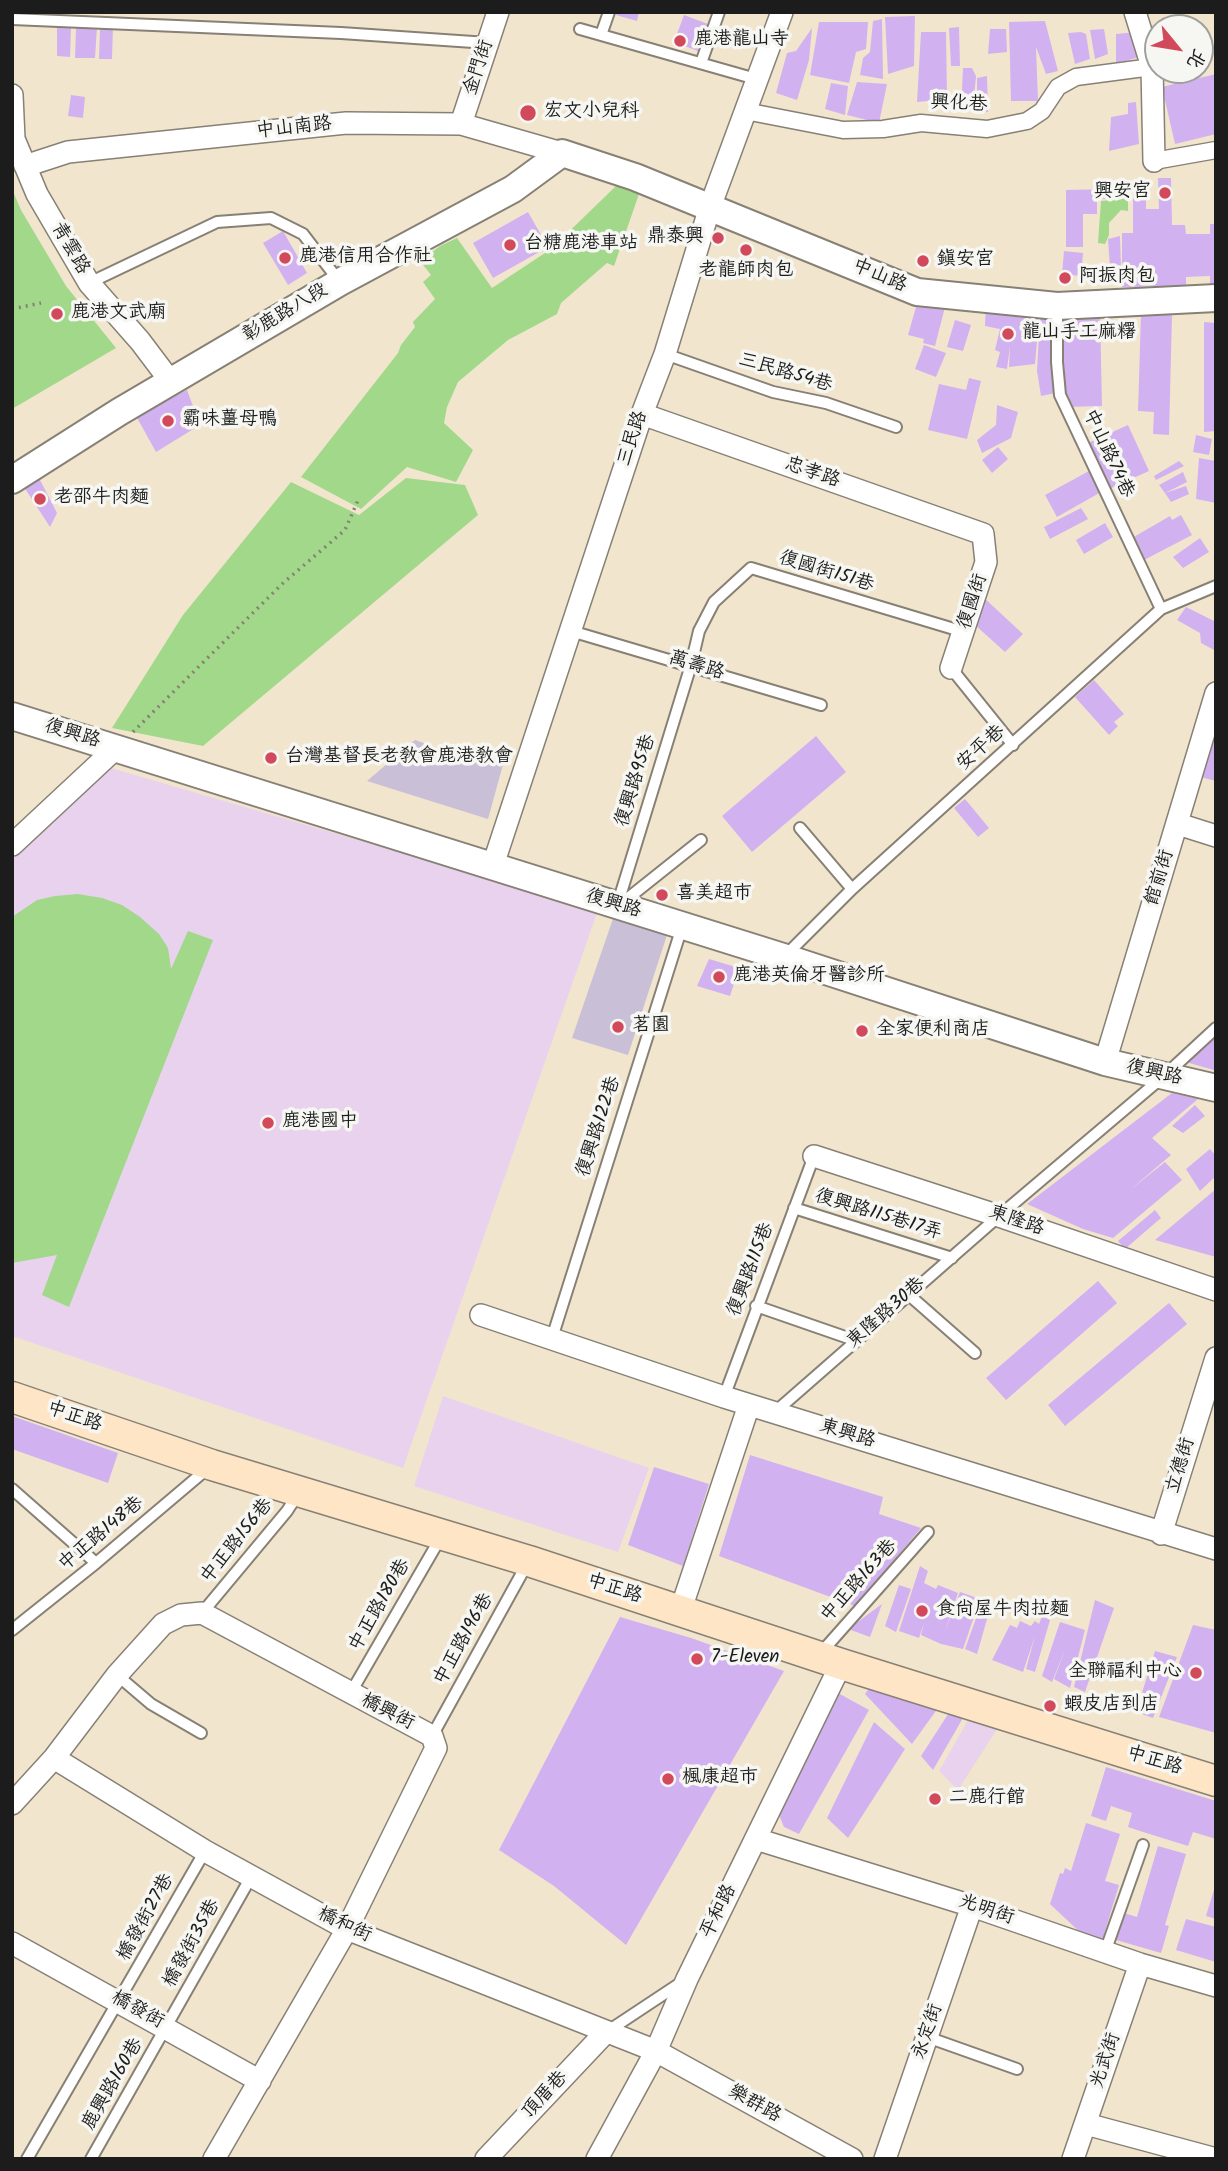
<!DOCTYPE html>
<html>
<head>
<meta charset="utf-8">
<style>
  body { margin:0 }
  #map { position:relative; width:1228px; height:2171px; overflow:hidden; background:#f2e5ce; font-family:Kalam,"LXGW WenKai TC",sans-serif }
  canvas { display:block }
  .frame { position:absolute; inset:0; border:14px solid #1c1c1c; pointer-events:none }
  .north { position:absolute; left:1144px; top:14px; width:70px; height:70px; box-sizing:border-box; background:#f6f6f2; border:2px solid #9f9f9c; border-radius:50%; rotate:120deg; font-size:19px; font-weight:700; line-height:28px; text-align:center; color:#1c1c1c }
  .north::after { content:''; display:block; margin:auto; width:24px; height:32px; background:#d1495b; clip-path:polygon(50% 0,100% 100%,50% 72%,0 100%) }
</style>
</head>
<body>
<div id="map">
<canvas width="1228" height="2171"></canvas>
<div class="frame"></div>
<div class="north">北</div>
</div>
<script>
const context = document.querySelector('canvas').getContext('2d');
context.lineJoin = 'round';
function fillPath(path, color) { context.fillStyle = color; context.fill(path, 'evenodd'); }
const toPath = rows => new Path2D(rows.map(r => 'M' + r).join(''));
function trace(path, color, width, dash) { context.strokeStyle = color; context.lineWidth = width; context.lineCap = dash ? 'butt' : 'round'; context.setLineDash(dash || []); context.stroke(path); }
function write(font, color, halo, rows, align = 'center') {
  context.font = font + ' Kalam,"LXGW WenKai TC",sans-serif'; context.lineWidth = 7; context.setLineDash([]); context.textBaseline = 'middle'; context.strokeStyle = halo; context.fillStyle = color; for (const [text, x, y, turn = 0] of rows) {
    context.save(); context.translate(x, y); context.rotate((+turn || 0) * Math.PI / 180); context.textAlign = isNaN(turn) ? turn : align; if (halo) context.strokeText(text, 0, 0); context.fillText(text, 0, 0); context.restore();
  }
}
fillPath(toPath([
  [111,768,598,910,403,1468,12,1336,12,860],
  [443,1396,649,1468,618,1552,414,1486],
  [972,1713,1001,1723,958,1790,939,1771]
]), '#e8d2ee');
fillPath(toPath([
  [415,740,438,748,453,745,504,761,488,819,367,781],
  [617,907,668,932,628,1055,572,1038]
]), '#c9bfd7');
fillPath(toPath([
  [1115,182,1128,185,1128,211,1121,210,1109,223,1109,235,1105,244,1098,243,1101,201,1112,200],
  [617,185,639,194,614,266,607,263,561,303,557,314,508,340,458,382,447,407,444,423,473,450,456,482,407,467,361,509,301,477,398,353,401,345,415,327,413,322,435,299,423,282,431,275,420,261,440,246,457,238,492,288,551,249],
  [12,189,21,210,66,286,116,348,12,409],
  [406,478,465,485,478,515,203,746,112,728,183,615,291,482,359,515],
  [78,894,102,898,122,905,140,917,159,934,168,948,171,969,188,931,213,940,69,1307,42,1295,57,1255,12,1263,12,917,37,900,55,896]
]), '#a1d88a');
fillPath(toPath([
  [617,12,639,12,637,21,616,15],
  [684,15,708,24,698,51,674,42],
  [915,16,914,66,888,74,885,17],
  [882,19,883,79,860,75,863,58,870,52,873,21],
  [1045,21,1058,71,1046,74,1036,47,1038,101,1011,101,1009,22],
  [819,22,868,22,866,49,856,52,849,83,810,75],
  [57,26,71,27,70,57,57,56],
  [113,26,112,59,99,59,100,27],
  [76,27,97,27,95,58,75,58],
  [959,27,960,66,951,66,949,28],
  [812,28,809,60,797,100,776,93,787,53,796,51],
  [990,29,1006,29,1007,52,988,54],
  [1104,29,1108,54,1095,59,1090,30],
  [921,32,946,32,947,99,917,102],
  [1081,32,1086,34,1090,59,1075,64,1068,33],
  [1138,32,1142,56,1116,64,1116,34],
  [963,68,972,68,976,76,973,109,961,110],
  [1216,74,1216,134,1175,144,1162,87],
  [987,76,988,112,977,111,977,78],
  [857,82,887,84,879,123,847,115],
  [831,83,848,86,845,115,825,109],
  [71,95,85,97,83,118,68,116],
  [1136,102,1139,144,1109,151,1111,117,1128,114,1128,103],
  [1158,178,1171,178,1172,225,1185,225,1186,234,1210,234,1210,224,1216,224,1216,284,1210,284,1210,276,1186,277,1186,286,1122,287,1122,233,1133,233,1133,190,1146,190,1146,209,1159,209],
  [1110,189,1110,199,1097,199,1097,214,1083,214,1083,247,1066,247,1066,190],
  [528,212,548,247,493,278,473,243],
  [283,231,307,273,288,285,263,243],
  [1120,236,1121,268,1110,268,1108,239],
  [1064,251,1083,253,1081,276,1062,274],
  [918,300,945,307,935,346,923,343,924,339,908,335],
  [986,306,1040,307,1035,364,1009,367,1010,346,1007,369,996,367,1000,352,995,350,1000,329,985,326],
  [1100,314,1102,406,1065,407,1063,315],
  [1141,314,1172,315,1169,435,1153,434,1154,412,1138,411],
  [1040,316,1053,316,1051,367,1054,372,1056,393,1041,396,1037,371],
  [955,320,971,325,963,351,947,347],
  [1204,322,1216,323,1216,431,1204,432],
  [924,345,946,353,936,377,915,369],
  [969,378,981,381,967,439,928,430,939,384,966,390],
  [187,390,200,425,156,452,136,416],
  [997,405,1018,412,1011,438,982,453,977,440,996,425],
  [1128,425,1149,471,1109,489,1088,443],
  [1196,435,1212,439,1209,455,1193,452],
  [998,447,1008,459,992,473,982,460],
  [1199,458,1216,461,1216,503,1196,499],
  [1179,461,1184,466,1156,480,1154,476],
  [1089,471,1101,492,1057,517,1045,495],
  [1183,472,1187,482,1165,493,1159,485],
  [39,478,57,513,50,527,22,484],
  [1186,486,1189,494,1171,502,1165,493],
  [1081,508,1088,519,1050,539,1044,527],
  [1181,515,1192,535,1144,560,1132,538,1170,516,1172,520],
  [1105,523,1113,537,1084,554,1076,540],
  [1200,538,1209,552,1183,568,1173,557],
  [982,596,1023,634,1005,652,974,624],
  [1186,607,1216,622,1216,651,1201,643,1200,633,1177,620],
  [1094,680,1124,714,1114,722,1118,726,1109,735,1075,697],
  [1216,723,1216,781,1193,775],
  [816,736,846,772,752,852,722,816],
  [965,799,989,828,978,837,954,808],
  [709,959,739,968,730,996,697,986],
  [1216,1032,1214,1070,1182,1061],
  [1172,1093,1198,1099,1152,1138,1171,1155,1130,1190,1165,1162,1182,1180,1113,1238,1083,1229,1027,1204],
  [1195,1105,1205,1116,1183,1133,1172,1126],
  [1210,1149,1216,1156,1216,1176,1200,1191,1186,1169],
  [1216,1189,1216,1257,1155,1240],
  [1155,1210,1161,1218,1125,1249,1118,1241],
  [1098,1281,1117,1303,1006,1400,986,1378],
  [1169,1303,1187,1324,1065,1426,1048,1405],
  [12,1416,118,1453,108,1483,12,1449],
  [750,1455,883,1497,879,1514,921,1528,855,1606,719,1556],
  [654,1467,709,1484,683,1566,628,1545],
  [920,1566,928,1571,924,1583,936,1589,938,1585,958,1593,945,1631,960,1592,980,1599,963,1649,941,1644,921,1635,924,1623,919,1638,899,1631],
  [899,1585,911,1589,896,1632,885,1626],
  [983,1599,992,1602,977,1654,965,1649],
  [1095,1600,1114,1608,1085,1692,1074,1687],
  [882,1604,870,1637,848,1629],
  [1042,1616,1050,1620,1035,1672,1026,1669,1035,1636,1023,1672,992,1660,1010,1625,1017,1628,1020,1621,1031,1626,1035,1621,1039,1624],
  [620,1617,691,1638,784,1671,626,1945,554,1886,499,1850],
  [1060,1622,1085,1630,1070,1688,1054,1679,1066,1647,1052,1682,1042,1676],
  [1193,1625,1216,1630,1216,1733,1159,1717],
  [1155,1651,1177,1657,1153,1718,1136,1712],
  [873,1683,938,1708,912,1744,865,1694],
  [838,1693,869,1710,799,1834,784,1827,777,1810],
  [954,1705,967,1711,933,1770,921,1756],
  [874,1722,905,1749,848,1838,827,1818],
  [1106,1767,1216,1801,1216,1839,1193,1832,1188,1846,1140,1831,1128,1827,1132,1813,1111,1806,1106,1821,1091,1816],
  [1086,1823,1120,1834,1105,1881,1119,1885,1102,1941,1084,1936,1050,1904,1060,1873,1063,1874,1065,1868,1071,1871],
  [1158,1846,1186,1854,1165,1925,1169,1926,1161,1953,1116,1940,1124,1913,1137,1917],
  [1216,1883,1216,1919,1206,1916],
  [1186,1919,1216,1927,1216,1962,1176,1950]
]), '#d2b1f1');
const service = toPath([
  [12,19,341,33,488,43],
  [580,29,756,79],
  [601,35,609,12],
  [701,63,719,12],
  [89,283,217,222,271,218,303,234,339,281],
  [1057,306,1057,362,1060,395,1161,609],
  [665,354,773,392,826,403,896,427],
  [571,631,821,705],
  [951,668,1013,745],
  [800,828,852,889],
  [622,903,701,840],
  [617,906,691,665,699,631,714,602,751,568,964,632],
  [785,956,852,889,1161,609,1216,586],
  [794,1208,952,1258],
  [909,1295,975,1353],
  [756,1306,857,1341],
  [552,1338,682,927],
  [724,1397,814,1156],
  [775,1412,999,1216,1164,1076,1216,1028],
  [12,1489,96,1563],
  [202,1613,287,1511,298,1494],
  [12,1630,96,1563,207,1469],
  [819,1655,928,1532],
  [117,1675,151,1704,201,1733],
  [350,1694,441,1537],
  [432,1736,527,1564],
  [1105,1952,1143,1845],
  [608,2031,682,1982],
  [927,2037,1017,2069],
  [27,2159,205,1851],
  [91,2159,251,1877]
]);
const pedestrian = toPath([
  [745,111,843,130,883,129,921,123,987,129,1027,121,1042,111,1058,87,1076,77,1152,67],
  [1154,161,1216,150]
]);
const minor = toPath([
  [1135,12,1152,67,1154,161],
  [12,95,14,139,37,194,89,283,140,341,171,382],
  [461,124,498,12],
  [25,166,68,152,346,123,461,124,562,153],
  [642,414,983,534,986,562,951,668],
  [1178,824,1216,836],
  [12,845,116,748],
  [492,868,642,414,665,354,710,207,782,12],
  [1105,1062,1216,693],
  [814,1156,999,1216,1216,1290],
  [481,1315,724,1397,1216,1549],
  [1161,1534,1216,1358],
  [680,1612,749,1405],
  [54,1758,205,1851,347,1929,656,2051,852,2159],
  [12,1804,54,1758,117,1675,163,1624,181,1615,202,1613,432,1736,436,1748,347,1929,214,2159],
  [756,1839,972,1906,1140,1964,1216,1986],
  [12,1943,260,2081],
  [1086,2124,1216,2159],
  [486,2159,605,2033],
  [597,2159,656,2051,687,1979,841,1664],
  [885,2159,972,1906],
  [1073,2159,1140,1964]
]);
const tertiary = toPath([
  [12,480,119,412,340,282,513,189,562,153,635,177,917,292,1057,306,1216,298],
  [12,716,783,957,1105,1062,1216,1088]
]);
const secondary = toPath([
  [12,1397,212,1465,529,1561,841,1664,1216,1781]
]);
trace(service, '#878075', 14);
trace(pedestrian, '#878075', 19);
trace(minor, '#878075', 24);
trace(tertiary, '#878075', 30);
trace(secondary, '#878075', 33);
trace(toPath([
  [12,309,41,303],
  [133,732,282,584,345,530,359,498]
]), '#878075', 3.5, [2, 5]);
trace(service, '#fff', 10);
trace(pedestrian, '#fff', 16);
trace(minor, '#fff', 21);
trace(tertiary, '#fff', 26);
trace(secondary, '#fee5c5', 30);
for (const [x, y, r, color] of [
  [680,41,7,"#d1495b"],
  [528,113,9,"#d1495b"],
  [1165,193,7,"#d1495b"],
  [718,238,7,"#d1495b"],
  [510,245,7,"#d1495b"],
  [746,250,7,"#d1495b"],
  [285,258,7,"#d1495b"],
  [923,261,7,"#d1495b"],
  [1065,278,7,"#d1495b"],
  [57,314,7,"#d1495b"],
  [1008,334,7,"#d1495b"],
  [168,421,7,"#d1495b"],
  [40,499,7,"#d1495b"],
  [271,758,7,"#d1495b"],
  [662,895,7,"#d1495b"],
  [719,977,7,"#d1495b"],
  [618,1027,7,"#d1495b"],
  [862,1031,7,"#d1495b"],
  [268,1123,7,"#d1495b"],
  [922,1611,7,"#d1495b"],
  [697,1659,7,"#d1495b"],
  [1196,1673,7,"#d1495b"],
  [1050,1706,7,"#d1495b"],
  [668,1779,7,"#d1495b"],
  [935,1799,7,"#d1495b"]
]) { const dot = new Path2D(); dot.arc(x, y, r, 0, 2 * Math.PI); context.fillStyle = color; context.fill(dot); trace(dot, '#f6f6f2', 2.5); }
write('19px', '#1c1c1c', '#f6f6f2', [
  ["鹿港龍山寺",694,41],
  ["宏文小兒科",544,113],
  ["興安宮",1151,193,"right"],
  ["鼎泰興",704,238,"right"],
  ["台糖鹿港車站",524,245],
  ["鹿港信用合作社",299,258],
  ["鎮安宮",937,261],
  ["老龍師肉包",746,272,"center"],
  ["阿振肉包",1079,278],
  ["鹿港文武廟",71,314],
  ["龍山手工麻糬",1022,334],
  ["霸味薑母鴨",182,421],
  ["老邵牛肉麵",54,499],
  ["台灣基督長老教會鹿港教會",285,758],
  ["喜美超市",676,895],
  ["鹿港英倫牙醫診所",733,977],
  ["茗園",632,1027],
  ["全家便利商店",876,1031],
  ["鹿港國中",282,1123],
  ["食尚屋牛肉拉麵",936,1611],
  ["7-Eleven",711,1659],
  ["全聯福利中心",1182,1673,"right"],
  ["蝦皮店到店",1064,1706],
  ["楓康超市",682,1779],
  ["二鹿行館",949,1799]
], 'left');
write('19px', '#1c1c1c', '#f6f6f2', [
  ["金門街",480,68,-72],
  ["興化巷",959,105,3],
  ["中山南路",294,129,-6],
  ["青雲路",69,249,60],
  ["中山路",879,277,23],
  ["彰鹿路八段",286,314,-31],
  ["三民路54巷",785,374,16],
  ["三民路",634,439,-72],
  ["中山路74巷",1107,454,65],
  ["忠孝路",812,474,19],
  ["復國街151巷",826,573,17],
  ["復國街",974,602,-72],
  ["萬壽路",696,667,17],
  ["復興路",72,735,17],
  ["安平巷",982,749,-42],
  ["復興路95巷",637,781,-73],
  ["館前街",1161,878,-73],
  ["復興路",613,905,17],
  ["復興路",1154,1074,13],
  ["復興路122巷",600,1127,-72],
  ["復興路115巷17弄",878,1216,17],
  ["東隆路",1016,1222,19],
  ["復興路115巷",752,1270,-69],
  ["東隆路30巷",887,1314,-41],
  ["中正路",74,1418,19],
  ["東興路",847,1435,17],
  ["立德街",1182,1466,-73],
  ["中正路148巷",102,1535,-40],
  ["中正路156巷",238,1542,-51],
  ["中正路163巷",860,1582,-48],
  ["中正路",614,1590,18],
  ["中正路180巷",381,1606,-60],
  ["中正路196巷",465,1640,-61],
  ["橋興街",387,1713,27],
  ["中正路",1154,1762,17],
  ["光明街",986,1911,19],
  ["平和路",720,1912,-64],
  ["橋發街27巷",147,1918,-61],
  ["橋和街",344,1926,25],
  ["橋發街35巷",193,1944,-61],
  ["橋發街",137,2011,29],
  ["永定街",929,2032,-71],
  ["光武街",1107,2061,-71],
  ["鹿興路160巷",114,2085,-60],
  ["頂厝巷",546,2096,-47],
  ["樂群路",754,2105,29]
]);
</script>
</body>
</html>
